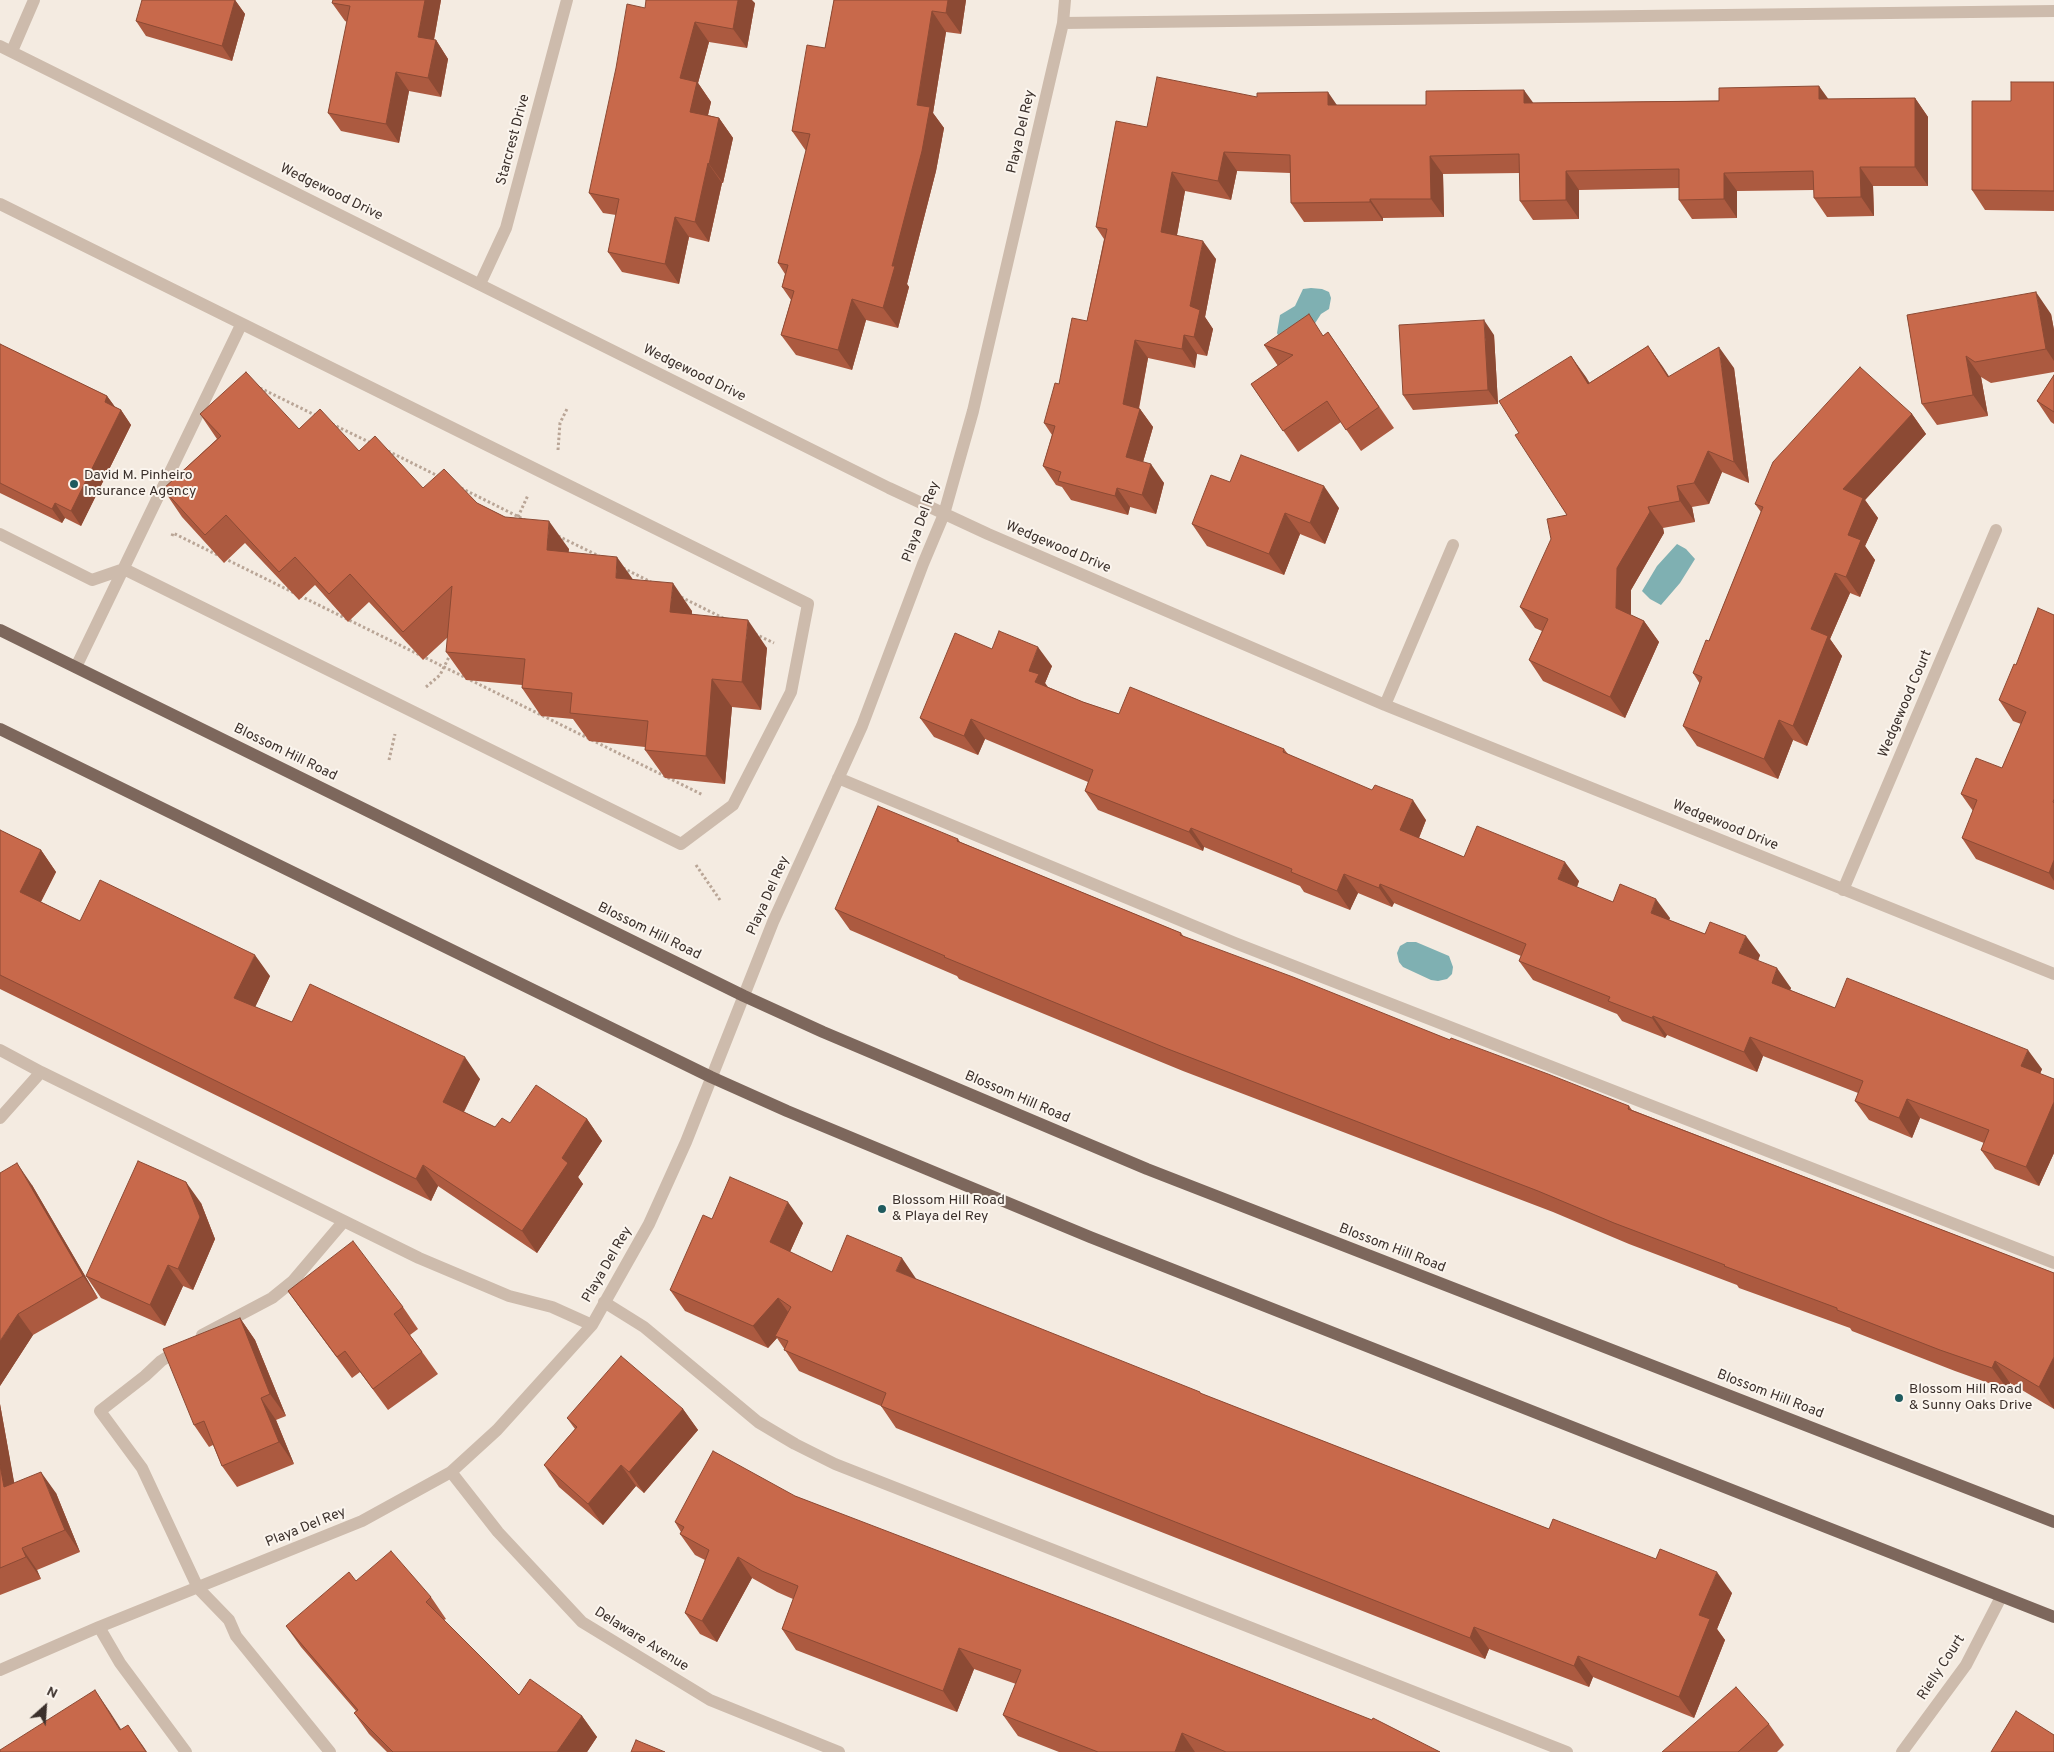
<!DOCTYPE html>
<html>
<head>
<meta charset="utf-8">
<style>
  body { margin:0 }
  #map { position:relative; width:2054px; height:1752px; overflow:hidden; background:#f4ebe1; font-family:Overpass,sans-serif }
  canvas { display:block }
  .north { position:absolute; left:20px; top:1682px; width:50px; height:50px; -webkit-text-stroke:4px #fbf5ee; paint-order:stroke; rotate:26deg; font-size:14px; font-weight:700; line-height:20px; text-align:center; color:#3b302b }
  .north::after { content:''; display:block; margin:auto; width:18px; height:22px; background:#3b302b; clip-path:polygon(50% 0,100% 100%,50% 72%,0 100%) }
</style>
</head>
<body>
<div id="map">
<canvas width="2054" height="1752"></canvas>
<div class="north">N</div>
</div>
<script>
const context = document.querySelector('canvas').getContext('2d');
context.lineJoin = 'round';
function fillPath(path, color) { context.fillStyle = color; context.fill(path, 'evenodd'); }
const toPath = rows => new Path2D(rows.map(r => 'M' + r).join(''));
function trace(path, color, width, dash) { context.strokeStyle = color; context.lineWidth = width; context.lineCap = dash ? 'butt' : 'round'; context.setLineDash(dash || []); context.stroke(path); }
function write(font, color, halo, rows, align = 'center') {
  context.font = font + ' Overpass,sans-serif'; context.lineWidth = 4; context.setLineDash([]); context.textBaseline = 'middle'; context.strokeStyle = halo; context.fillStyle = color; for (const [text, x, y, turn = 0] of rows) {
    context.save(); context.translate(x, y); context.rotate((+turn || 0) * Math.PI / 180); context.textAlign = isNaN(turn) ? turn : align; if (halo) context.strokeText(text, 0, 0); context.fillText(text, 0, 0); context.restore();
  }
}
fillPath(toPath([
  [1311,288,1322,289,1329,292,1331,298,1329,309,1321,314,1312,328,1280,339,1277,333,1280,315,1295,306,1303,289],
  [1677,544,1686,549,1695,559,1680,583,1661,605,1650,599,1642,591,1657,566],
  [1407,942,1416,942,1449,956,1453,967,1452,974,1447,979,1438,981,1431,980,1403,967,1399,962,1397,953,1400,946]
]), '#7fb0b2');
trace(toPath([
  [260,388,317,416],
  [332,424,371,443],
  [558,450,560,423,567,409],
  [388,451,438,476],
  [461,488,525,520],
  [518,517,528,495],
  [172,536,173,533,703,795],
  [558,536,599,556],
  [623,568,651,582],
  [681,597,725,619],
  [755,634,774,643],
  [426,687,440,675,451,653],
  [389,760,395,734],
  [696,865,720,900]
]), '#b9a596', 3, [2.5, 2.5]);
trace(toPath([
  [1063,23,2054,11],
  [0,46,889,488,988,534,1385,705,2054,974],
  [12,51,34,0],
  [0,204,808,604,791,692,733,805,681,844,124,569,92,580,0,534],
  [480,284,506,228,567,0],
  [76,667,241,325],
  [1385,705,1453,545],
  [838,778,1235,943,2054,1263],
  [1843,890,1996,530],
  [0,1050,41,1072],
  [0,1118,41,1072,419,1258,509,1296,552,1307,592,1325],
  [604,1302,644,1327,758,1422,795,1444,835,1464,1567,1752],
  [202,1335,272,1298,293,1281,344,1221],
  [181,1348,161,1361,145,1376,100,1411,142,1468,198,1588,229,1620,236,1636,330,1752],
  [451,1472,498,1532,582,1622,710,1700,839,1752],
  [99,1627,120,1663,186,1752],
  [0,1670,99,1627,362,1521,451,1472,497,1430,592,1325,649,1224,686,1142,773,922,862,726,923,564,944,514,973,411,1063,23,1065,0],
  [1902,1752,1966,1665,2001,1597]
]), '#cdbbac', 12);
trace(toPath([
  [0,630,744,996,823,1032,1147,1169,2054,1522],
  [0,729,711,1077,787,1111,1090,1237,2054,1617]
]), '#7d675c', 12);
fillPath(toPath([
  [235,0,245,14,232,61,146,36,136,21],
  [333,0,441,0,434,40,436,40,448,59,441,97,409,91,399,143,341,131,328,113,347,22,345,21,332,3],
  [834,0,966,0,961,34,946,32,933,113,944,128,936,171,907,284,909,287,898,328,866,320,852,370,796,355,781,335,791,300,782,287,785,274,778,263,806,151,792,131,825,48],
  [755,3,747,48,709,42,698,83,711,102,708,115,719,118,733,138,723,183,722,183,709,242,689,237,679,284,622,272,608,252,616,215,603,213,589,193,645,8],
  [2054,82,2054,211,1985,210,1972,190],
  [1257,97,1337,105,1426,105,1533,103,1915,98,1928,117,1928,186,1873,186,1874,216,1827,217,1814,198,1814,190,1737,191,1737,218,1692,219,1679,200,1679,188,1579,190,1579,219,1533,220,1520,201,1520,173,1443,174,1444,217,1383,218,1383,221,1304,222,1291,203,1290,173,1237,171,1231,200,1185,191,1177,235,1216,259,1205,317,1213,329,1207,356,1197,354,1195,368,1148,358,1139,409,1140,409,1153,427,1143,462,1164,483,1156,514,1130,507,1128,515,1071,500,1062,487,1056,485,1043,466,1052,435,1044,423,1059,384,1087,321,1104,239,1096,227,1147,127],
  [2051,314,2054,330,2054,372,1991,383,1981,377,1988,416,1937,425,1922,404,1907,315],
  [1328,332,1394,428,1361,451,1341,422,1298,452,1251,384,1278,366,1264,345,1324,335],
  [1494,335,1498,404,1413,410,1403,395],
  [0,344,107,396,115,407,121,410,131,425,81,526,65,518,62,523,0,493],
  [1648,346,1669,377,1734,368,1749,483,1722,472,1709,504,1692,507,1695,522,1663,528,1664,533,1631,590,1631,615,1644,621,1659,642,1625,718,1543,681,1529,660,1542,631,1535,628,1520,607,1567,515,1519,433,1571,356,1589,383],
  [2054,375,2054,424,2051,422,2037,401],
  [200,414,299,429,359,451,423,488,477,503,569,549,568,552,633,580,692,611,692,614,767,648,761,710,732,707,725,784,665,778,645,750,645,747,589,741,573,719,541,716,522,688,522,685,466,680,446,652,448,637,423,660,369,602,348,622,315,585,299,600,245,543,224,563,182,517,163,489,217,439],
  [1912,414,1926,434,1865,500,1878,518,1865,546,1875,560,1860,597,1850,593,1830,639,1842,656,1807,746,1793,740,1778,779,1697,746,1683,726,1700,684,1693,673,1709,641,1761,512,1755,504],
  [1230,482,1339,508,1325,544,1300,534,1284,575,1207,546,1192,524],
  [2054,615,2054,890,1976,859,1962,838,1973,811,1961,794,2002,768,2021,724,2013,721,1999,700,2016,665],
  [992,649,1052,666,1045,683,1048,687,1083,702,1119,714,1284,749,1288,754,1426,820,1419,838,1464,857,1579,881,1577,887,1613,902,1670,918,1669,920,1760,955,1758,961,1791,988,1790,990,1835,1008,2042,1069,2040,1074,2054,1079,2054,1153,2039,1186,1995,1169,1981,1150,1984,1143,1920,1118,1912,1138,1869,1120,1855,1101,1858,1093,1763,1056,1757,1072,1667,1035,1665,1038,1622,1021,1617,1014,1533,980,1519,961,1521,956,1394,903,1392,907,1358,893,1350,910,1304,892,1300,886,1204,847,1203,851,1098,810,1085,791,1088,782,985,739,978,755,934,737,920,718],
  [0,830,41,850,56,872,41,902,80,921,270,976,255,1007,292,1022,480,1079,464,1112,495,1127,510,1123,587,1119,602,1141,578,1177,583,1184,537,1253,438,1186,431,1201,0,989],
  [958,839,960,842,1181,933,1184,937,1450,1040,1629,1106,1632,1110,2054,1273,2054,1409,2010,1383,2008,1390,1955,1371,1852,1331,1850,1328,1739,1288,1737,1285,1629,1244,1553,1212,1183,1071,959,979,957,976,850,930,835,909],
  [32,1185,98,1298,33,1335,0,1386],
  [201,1203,215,1239,193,1290,183,1286,165,1326,101,1298,86,1276],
  [712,1219,803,1223,790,1252,832,1272,916,1279,1202,1394,1549,1529,1732,1593,1717,1629,1725,1640,1694,1718,1593,1677,1589,1687,1489,1649,1485,1659,896,1428,881,1406,799,1371,777,1338,768,1348,685,1311,670,1290],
  [288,1291,403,1307,418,1329,410,1335,438,1374,388,1410,360,1372,352,1378,303,1312],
  [240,1318,255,1340,286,1416,276,1420,294,1464,237,1487,222,1466,213,1445,209,1447,194,1425],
  [0,1404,14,1483,56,1493,80,1552,37,1570,41,1579,0,1595],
  [683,1409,698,1430,644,1493,636,1486,603,1525,559,1487,544,1465,575,1429,567,1418],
  [795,1496,1440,1752,1059,1752,1018,1736,1003,1715,1016,1684,974,1669,957,1712,796,1650,782,1629,793,1599,777,1592,752,1578,717,1642,700,1634,685,1613,705,1560,695,1555,680,1534,681,1532,675,1522],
  [356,1581,431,1597,446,1619,444,1620,519,1695,582,1716,597,1737,587,1752,387,1752,369,1734,354,1713,356,1711,301,1647,286,1626],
  [1769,1724,1784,1745,1777,1752,1662,1752]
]), '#ac5a40');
fillPath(toPath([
  [235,0,245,14,232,61,222,46],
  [425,0,441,0,431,55,418,37],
  [738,0,752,0,755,3,747,48,733,29],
  [948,0,966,0,961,34,946,13],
  [932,11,946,32,933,113,944,128,936,171,907,284,909,287,898,328,883,308,892,266],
  [695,22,709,42,698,83,711,102,704,132,690,112,680,78],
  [436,40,448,59,441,97,428,78],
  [396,72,409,91,399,143,386,124],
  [1819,86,1832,104,1819,99],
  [1524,90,1537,108,1524,103],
  [1328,92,1341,111,1328,105],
  [1915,98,1928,117,1928,186,1915,167],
  [719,118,733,138,723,183,709,164],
  [1224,152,1237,171,1231,200,1218,181],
  [1430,156,1443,174,1444,217,1431,199],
  [708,163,722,183,709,242,695,222],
  [1860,167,1873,186,1874,216,1861,197],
  [1566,171,1579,190,1579,219,1566,200],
  [1172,172,1185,191,1174,251,1161,232],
  [1724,173,1737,191,1737,218,1724,199],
  [1370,199,1383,218,1383,221,1370,202],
  [675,217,689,237,679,284,665,264],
  [1203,241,1216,259,1205,317,1213,329,1207,356,1194,337,1190,306],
  [2036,292,2051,314,2054,330,2054,361,2046,349],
  [852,299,866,320,852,370,838,350],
  [1484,320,1494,335,1498,404,1488,390],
  [1184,335,1197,354,1195,368,1182,349],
  [1135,340,1148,358,1136,422,1140,409,1153,427,1139,476,1126,457,1123,404],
  [1648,346,1663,367,1683,398,1668,377],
  [1719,347,1734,368,1749,483,1734,462],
  [1571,356,1586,377,1603,405,1588,384],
  [1966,356,1981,377,1988,416,1973,395],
  [107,396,118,411,105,402],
  [121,410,131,425,81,526,71,511],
  [1912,414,1926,434,1865,500,1878,518,1865,546,1875,560,1860,597,1846,577,1848,535,1843,489],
  [1708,451,1722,472,1709,504,1694,483],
  [1151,464,1164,483,1156,514,1142,495],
  [1324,486,1339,508,1325,544,1310,523],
  [1677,486,1692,507,1695,522,1680,501],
  [1117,488,1130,507,1128,515,1115,496],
  [55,503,65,518,62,523,52,509],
  [1648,507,1663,528,1664,533,1631,590,1631,629,1616,608,1617,568],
  [1285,513,1300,534,1284,575,1269,554],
  [549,521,569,549,566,578,547,550],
  [617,557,637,585,616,578],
  [1835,573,1850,593,1830,639,1842,656,1807,746,1793,726,1811,629],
  [673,583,692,611,690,640,670,612],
  [748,620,767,648,761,710,742,682],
  [1644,621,1659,642,1625,718,1610,697],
  [1038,647,1052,666,1045,683,1052,694,1035,682,1029,671],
  [712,679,732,707,725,784,706,756],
  [971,719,985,739,978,755,964,736],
  [1779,720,1793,740,1778,779,1764,759],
  [1413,800,1426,820,1414,850,1400,830],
  [1191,828,1204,847,1203,851,1189,832],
  [41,850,56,872,35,913,20,892],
  [2054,860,2054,881,2049,873],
  [1565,862,1579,881,1572,899,1558,879],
  [1344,874,1358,893,1350,910,1337,891],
  [1380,884,1394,903,1392,907,1379,888],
  [1656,899,1670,918,1664,932,1651,913],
  [1746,936,1760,955,1753,973,1739,953],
  [255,955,270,976,249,1020,234,998],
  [1777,968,1791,988,1785,1002,1772,983],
  [1653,1016,1667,1035,1665,1038,1652,1018],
  [1750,1037,1763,1056,1757,1072,1744,1052],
  [2028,1050,2042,1069,2035,1086,2021,1066],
  [465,1057,480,1079,458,1123,443,1102],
  [1907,1099,1920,1118,1912,1138,1899,1118],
  [2054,1102,2054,1153,2039,1186,2026,1167],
  [587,1119,602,1141,578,1177,583,1184,537,1253,522,1231,562,1158],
  [17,1163,32,1185,98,1298,83,1276],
  [423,1165,438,1186,431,1201,416,1179],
  [186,1182,201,1203,215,1239,193,1290,178,1269],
  [788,1202,803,1223,785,1263,770,1242],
  [902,1258,917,1280,896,1271],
  [168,1265,183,1286,165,1326,150,1305],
  [778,1298,793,1319,775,1336,777,1338,768,1348,753,1326],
  [18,1314,33,1335,0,1386,0,1341],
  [240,1318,255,1340,286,1416,270,1394],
  [2054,1357,2054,1409,2039,1387],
  [1995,1361,2010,1383,2008,1390,1992,1368],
  [261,1398,276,1420,294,1464,279,1442],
  [0,1404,19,1509,4,1487,0,1465],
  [683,1409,698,1430,644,1493,629,1472],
  [621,1465,636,1486,603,1525,588,1504],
  [41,1472,56,1493,80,1552,65,1530],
  [22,1548,37,1570,41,1579,26,1557],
  [738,1557,752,1578,717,1642,702,1621],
  [1717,1572,1732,1593,1717,1629,1725,1640,1694,1718,1679,1697,1699,1615],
  [1474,1627,1489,1649,1485,1659,1470,1638],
  [959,1648,974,1669,957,1712,943,1691],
  [1578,1656,1593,1677,1589,1687,1574,1666],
  [95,1690,110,1712,135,1751,120,1730],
  [582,1716,597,1737,587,1752,557,1752],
  [128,1725,143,1746,147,1752,146,1752],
  [1182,1733,1195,1752,1175,1752]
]), '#8c4a34');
const building = toPath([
  [142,0,235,0,222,46,136,21,142,0],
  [333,0,425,0,418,37,436,40,428,78,396,72,386,124,328,113,350,6,332,3,333,0],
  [646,0,738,0,733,29,695,22,680,78,697,82,690,112,719,118,709,164,708,163,695,222,675,217,665,264,608,252,619,199,589,193,616,68,627,4,645,8,646,0],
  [834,0,948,0,946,13,932,11,917,105,930,107,922,151,892,266,895,266,883,308,852,299,838,350,781,335,794,291,782,287,788,265,778,263,810,134,792,131,807,45,825,48,834,0],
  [1157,77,1257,97,1257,93,1328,92,1328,105,1426,105,1426,91,1524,90,1524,103,1719,101,1719,88,1819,86,1819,99,1915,98,1915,167,1860,167,1861,197,1814,198,1813,171,1724,173,1724,199,1679,200,1679,169,1566,171,1566,200,1520,201,1519,154,1430,156,1431,199,1370,199,1370,202,1291,203,1290,155,1224,152,1218,181,1172,172,1161,232,1203,241,1190,306,1200,310,1194,337,1184,335,1182,349,1135,340,1123,404,1140,409,1126,457,1151,464,1142,495,1117,488,1115,496,1058,481,1061,472,1043,466,1055,426,1044,423,1055,383,1059,384,1072,318,1087,321,1107,229,1096,227,1116,121,1147,127,1157,77],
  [2011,82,2054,82,2054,191,1972,190,1972,101,2011,101,2011,82],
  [2036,292,2046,349,1975,362,1966,356,1973,395,1922,404,1907,315,2036,292],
  [1309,314,1323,336,1328,332,1379,407,1346,430,1327,401,1283,431,1251,384,1293,355,1264,345,1309,314],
  [1484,320,1488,390,1403,395,1399,325,1484,320],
  [0,344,107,396,105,402,121,410,71,511,55,503,52,509,0,483,0,344],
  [1648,346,1668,377,1719,347,1734,462,1708,451,1694,483,1677,486,1680,501,1648,507,1650,512,1617,568,1616,608,1644,621,1610,697,1529,660,1548,619,1520,607,1551,539,1547,519,1567,515,1515,435,1519,433,1499,401,1571,356,1588,384,1648,346],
  [1860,367,1912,414,1843,489,1863,498,1848,535,1861,540,1846,577,1835,573,1811,629,1828,636,1793,726,1779,720,1764,759,1683,726,1702,677,1693,673,1706,640,1709,641,1763,507,1755,504,1773,462,1860,367],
  [246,372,299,429,320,409,359,451,375,436,423,488,444,469,477,503,505,517,549,521,547,550,617,557,616,578,673,583,670,612,748,620,742,682,712,679,706,756,645,750,648,721,570,713,572,693,522,688,525,659,446,652,452,586,403,632,350,574,329,594,295,557,279,572,226,515,205,535,163,489,221,436,200,414,246,372],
  [2054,375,2054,412,2037,401,2054,375],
  [1241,455,1324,486,1310,523,1285,513,1269,554,1192,524,1211,475,1230,482,1241,455],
  [2038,608,2054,615,2054,799,2053,802,2054,803,2054,860,2049,873,1962,838,1977,800,1961,794,1976,758,2002,768,2026,712,1999,700,2014,664,2016,665,2038,608],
  [999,631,1038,647,1029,671,1039,674,1035,682,1083,702,1119,714,1130,687,1284,749,1283,752,1372,790,1375,785,1413,800,1400,830,1464,857,1477,826,1565,862,1558,879,1613,902,1620,884,1656,899,1651,913,1705,934,1710,922,1746,936,1739,953,1777,968,1772,983,1835,1008,1847,978,2028,1050,2021,1066,2054,1079,2054,1102,2026,1167,1981,1150,1989,1130,1907,1099,1899,1118,1855,1101,1863,1081,1750,1037,1744,1052,1653,1016,1652,1018,1608,1001,1610,997,1519,961,1526,944,1380,884,1379,888,1344,874,1337,891,1291,872,1292,869,1191,828,1189,832,1085,791,1093,770,971,719,964,736,920,718,955,633,992,649,999,631],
  [878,806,958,839,957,841,1181,933,1180,935,1293,977,1450,1040,1451,1038,1548,1074,1629,1106,1628,1109,2054,1273,2054,1357,2039,1387,1995,1361,1992,1368,1940,1350,1837,1310,1837,1308,1724,1266,1725,1265,1614,1223,1538,1191,1168,1049,944,957,945,956,835,909,878,806],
  [0,830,41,850,20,892,80,921,100,880,255,955,234,998,292,1022,310,984,465,1057,443,1102,495,1127,502,1118,510,1123,536,1085,587,1119,562,1158,568,1163,522,1231,423,1165,416,1179,0,975,0,830],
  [138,1161,186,1182,200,1217,178,1269,168,1265,150,1305,86,1276,138,1161],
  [17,1163,83,1276,18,1314,0,1341,0,1173,17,1163],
  [730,1177,788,1202,770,1242,832,1272,847,1235,902,1258,896,1271,1200,1392,1200,1393,1449,1490,1549,1529,1553,1519,1656,1559,1660,1549,1717,1572,1699,1615,1710,1619,1679,1697,1578,1656,1574,1666,1474,1627,1470,1638,881,1406,886,1393,784,1350,788,1341,775,1336,791,1307,778,1298,753,1326,670,1290,703,1215,712,1219,730,1177],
  [353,1241,403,1307,394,1314,422,1352,373,1389,345,1351,337,1357,288,1291,353,1241],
  [240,1318,270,1394,261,1398,279,1442,222,1466,204,1421,194,1425,163,1349,240,1318],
  [621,1356,683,1409,629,1472,621,1465,588,1504,544,1465,577,1427,567,1418,621,1356],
  [713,1451,795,1496,1119,1620,1372,1720,1373,1718,1440,1752,1226,1752,1182,1733,1175,1752,1098,1752,1003,1715,1021,1670,959,1648,943,1691,782,1629,798,1586,762,1571,738,1557,702,1621,685,1613,709,1550,680,1534,684,1527,675,1522,713,1451],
  [0,1465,4,1487,41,1472,65,1530,22,1548,26,1557,0,1568,0,1465],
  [391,1551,431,1597,426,1602,519,1695,530,1679,582,1716,557,1752,393,1752,354,1713,358,1710,286,1626,349,1572,356,1581,391,1551],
  [1736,1687,1769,1724,1738,1752,1662,1752,1736,1687],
  [95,1690,120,1730,128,1725,146,1752,0,1752,0,1750,95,1690],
  [2016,1711,2054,1735,2054,1752,1991,1752,2016,1711],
  [636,1740,665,1752,631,1752,636,1740]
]);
fillPath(building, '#c8694b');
trace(building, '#8c4a34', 1);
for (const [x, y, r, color] of [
  [74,484,5,"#1f5a5e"],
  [882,1209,5,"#1f5a5e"],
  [1899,1398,5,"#1f5a5e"]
]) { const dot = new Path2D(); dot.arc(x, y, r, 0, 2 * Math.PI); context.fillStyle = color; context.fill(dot); trace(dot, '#fbf5ee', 2); }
write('14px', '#3b302b', '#fbf5ee', [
  ["Playa Del Rey",1022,132,-77],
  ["Starcrest Drive",514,140,-75],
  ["Wedgewood Drive",331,193,26],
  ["Wedgewood Drive",694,374,26],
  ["Playa Del Rey",922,522,-70],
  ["Wedgewood Drive",1058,548,23],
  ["Wedgewood Court",1906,704,-67],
  ["Blossom Hill Road",285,753,26],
  ["Wedgewood Drive",1725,826,22],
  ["Playa Del Rey",769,896,-66],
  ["Blossom Hill Road",649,932,26],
  ["Blossom Hill Road",1017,1098,23],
  ["Blossom Hill Road",1392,1249,21],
  ["Playa Del Rey",608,1265,-60],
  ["Blossom Hill Road",1770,1395,21],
  ["Playa Del Rey",306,1528,-22],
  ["Delaware Avenue",641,1640,32],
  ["Rielly Court",1942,1668,-57]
]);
write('14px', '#3b302b', '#fbf5ee', [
  ["David M. Pinheiro",84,476],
  ["Insurance Agency",84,492],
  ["Blossom Hill Road",892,1201],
  ["& Playa del Rey",892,1217],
  ["Blossom Hill Road",1909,1390],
  ["& Sunny Oaks Drive",1909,1406]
], 'left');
</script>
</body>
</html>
